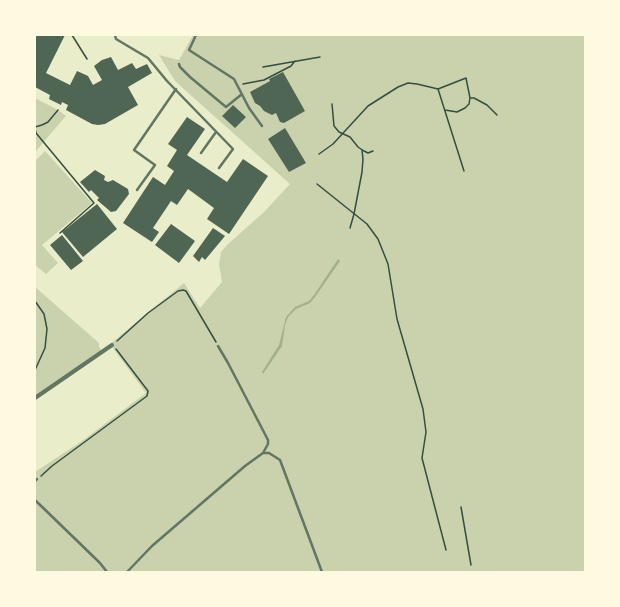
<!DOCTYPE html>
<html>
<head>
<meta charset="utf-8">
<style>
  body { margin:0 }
  #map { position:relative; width:620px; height:607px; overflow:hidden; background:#e9edc9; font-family:Poppins,sans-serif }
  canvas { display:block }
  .frame { position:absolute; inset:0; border:36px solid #fefae0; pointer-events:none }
</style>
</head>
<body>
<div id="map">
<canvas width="620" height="607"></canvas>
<div class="frame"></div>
</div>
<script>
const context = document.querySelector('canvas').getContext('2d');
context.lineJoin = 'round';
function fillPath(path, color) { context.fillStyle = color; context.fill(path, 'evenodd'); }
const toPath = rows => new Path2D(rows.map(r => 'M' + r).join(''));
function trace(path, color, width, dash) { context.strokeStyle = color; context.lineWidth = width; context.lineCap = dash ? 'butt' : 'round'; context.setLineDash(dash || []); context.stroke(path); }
fillPath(toPath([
  [193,35,585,35,585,572,35,572,35,472,82,441,146,393,110,344,184,283,200,308,222,282,219,264,221,252,227,245,264,212,290,184,175,81,159,55,179,60],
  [35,98,58,110,66,116,35,152],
  [45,151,92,203,42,245,58,263,46,274,35,265,35,161],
  [35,287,99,343,99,347,103,352,35,398]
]), '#cad2ad');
fillPath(toPath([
  [338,259,340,261,315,297,310,303,296,309,288,317,285,325,282,346,263,374,262,372,279,345,286,317,295,307,309,301,314,295]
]), '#a3b18a');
fillPath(toPath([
  [37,35,65,35,46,73,70,85,77,71,88,76,93,85,102,80,94,66,102,60,111,57,118,70,132,63,136,69,147,64,152,73,128,87,138,105,105,124,98,125,92,124,66,110,68,105,62,102,61,105,49,99,50,95,35,87,35,39],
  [283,72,305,111,284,123,280,122,276,113,272,115,264,111,260,106,255,103,250,92,270,81,269,79],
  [233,105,246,117,235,128,222,116],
  [187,117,205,129,187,155,227,182,243,159,268,176,229,234,207,219,214,208,188,189,177,205,171,201,153,228,159,232,152,242,123,223,153,177,165,185,174,171,167,166,177,150,168,144],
  [285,128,306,163,289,172,268,139],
  [95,170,105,176,104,180,108,182,113,180,128,189,129,194,116,211,111,212,97,200,99,198,91,190,89,192,80,182],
  [97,204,117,229,83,257,62,232],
  [171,224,195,241,179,263,155,245],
  [213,228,225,236,205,260,202,257,199,262,193,256],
  [62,235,83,261,71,270,50,245]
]), '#4f6655');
trace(toPath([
  [72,35,87,59],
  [263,67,320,57],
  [243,84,264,80,291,66,295,61],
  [438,89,464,171],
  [471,98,474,98,487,105,497,115],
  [332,104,334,126,339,132,350,137,358,147,364,151,368,153,373,151],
  [35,127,42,125,48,122,58,110],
  [35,128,36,133,94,203,60,233],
  [319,154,333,144,368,106,398,87,408,83,417,84,438,89,466,78,470,98,469,104,465,108,457,112,445,110],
  [317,184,367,224,378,239,388,264,397,319,423,409,426,432,422,458,446,550],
  [350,228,354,214,362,172,363,159,362,150],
  [35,301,44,314,47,329,45,348,35,370],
  [117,341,148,313,178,291,183,290,186,291,216,342],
  [41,476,52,466,147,396,148,391,116,349],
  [461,507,471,565]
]), '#344e41', 1.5);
trace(toPath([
  [115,35,116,39,148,58,167,81,233,149,219,168],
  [196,35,189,50,234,79,249,108,262,126],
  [179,64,180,67,190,77,226,107,242,94],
  [201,153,216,132],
  [137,190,155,165,134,150,176,89],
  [263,453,269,453,280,460,322,572],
  [35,481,37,479],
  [35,500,100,563,107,572],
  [127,572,152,546,245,466,263,453,268,444,268,440,228,363,218,346]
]), '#617663', 2.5);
trace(toPath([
  [35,398,112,345]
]), '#617663', 4);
</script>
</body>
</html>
